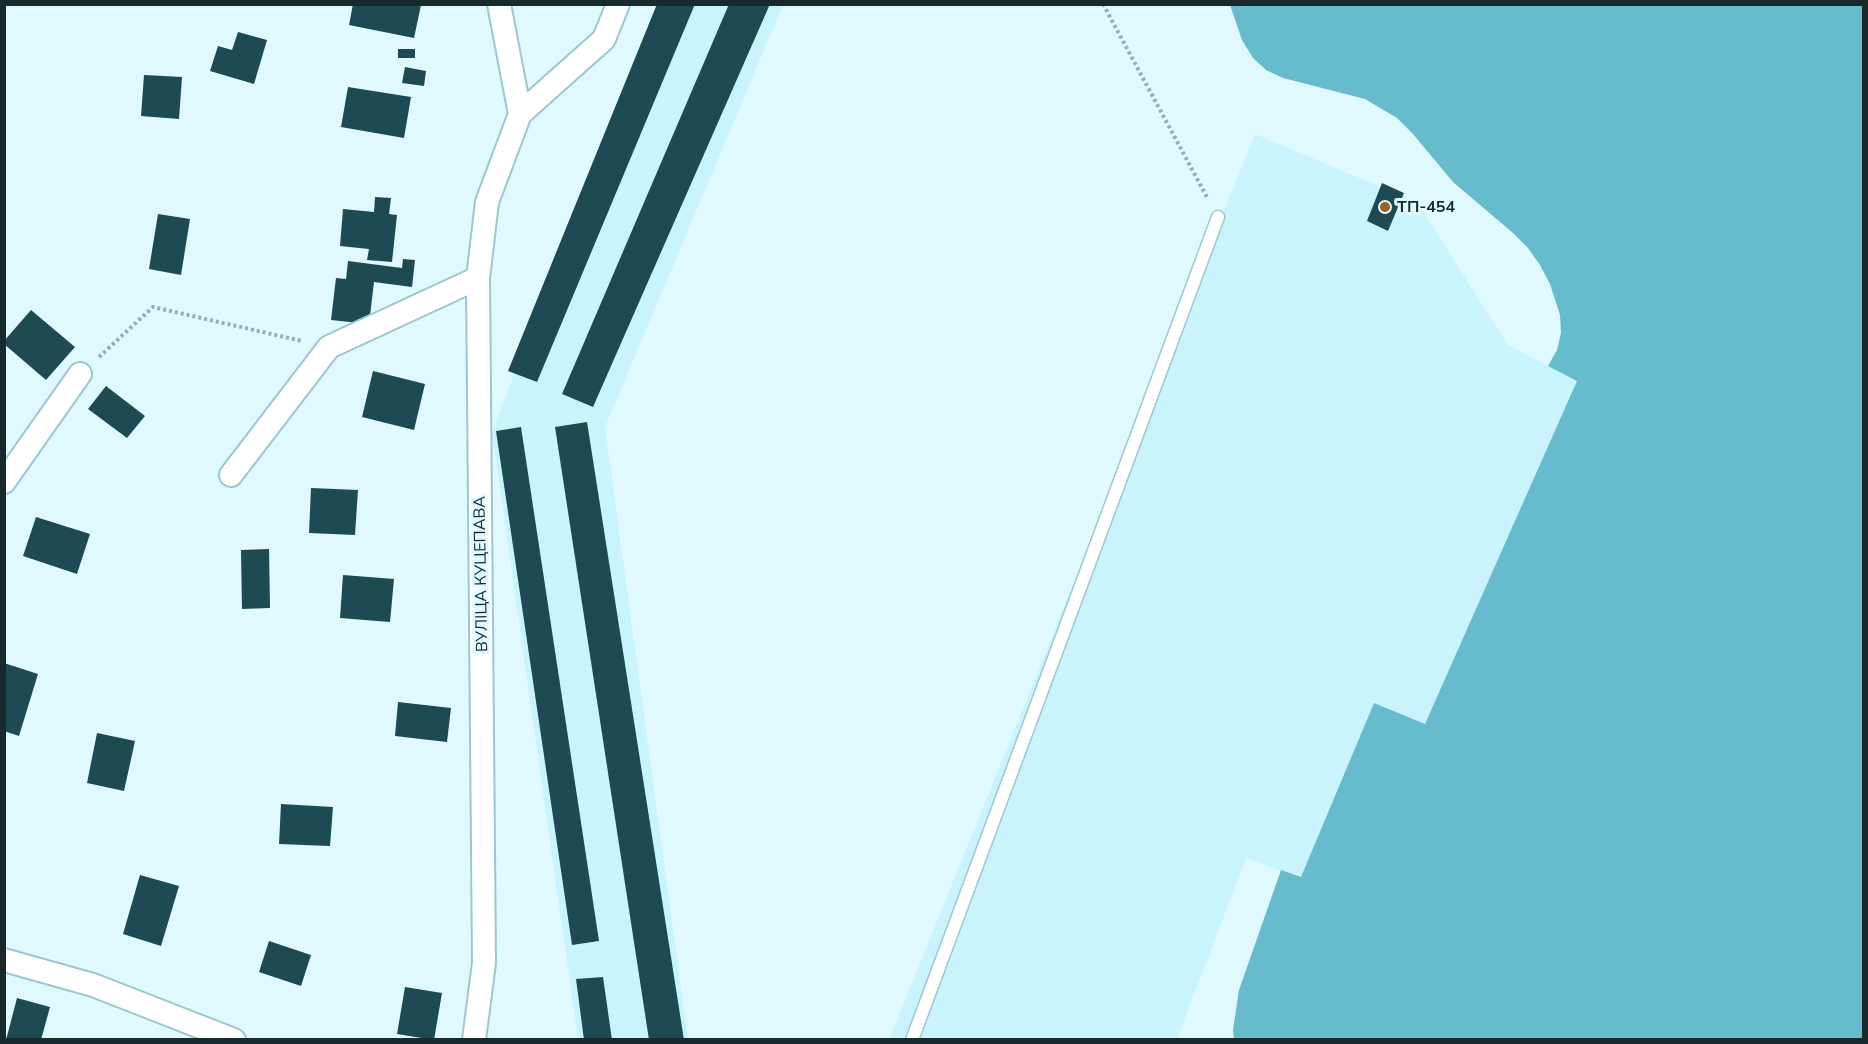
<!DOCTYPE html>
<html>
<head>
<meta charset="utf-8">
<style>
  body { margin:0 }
  #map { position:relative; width:1868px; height:1044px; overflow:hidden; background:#dff9fe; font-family:Mulish,sans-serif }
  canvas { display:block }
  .frame { position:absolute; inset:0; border:6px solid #192a2d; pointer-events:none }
</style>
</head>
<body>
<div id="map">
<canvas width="1868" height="1044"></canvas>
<div class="frame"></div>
</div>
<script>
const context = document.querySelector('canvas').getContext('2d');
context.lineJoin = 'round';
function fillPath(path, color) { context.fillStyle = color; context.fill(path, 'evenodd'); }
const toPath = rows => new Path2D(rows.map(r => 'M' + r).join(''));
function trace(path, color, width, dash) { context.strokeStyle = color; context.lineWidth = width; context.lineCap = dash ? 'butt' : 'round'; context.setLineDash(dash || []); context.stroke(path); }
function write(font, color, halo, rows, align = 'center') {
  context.font = font + ' Mulish,sans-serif'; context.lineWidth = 6; context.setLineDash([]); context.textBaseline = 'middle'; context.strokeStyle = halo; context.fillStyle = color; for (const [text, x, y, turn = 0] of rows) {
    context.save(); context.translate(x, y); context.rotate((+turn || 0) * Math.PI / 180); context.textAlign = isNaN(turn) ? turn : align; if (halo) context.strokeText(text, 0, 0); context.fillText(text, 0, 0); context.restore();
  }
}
fillPath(toPath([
  [657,5,783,5,605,427,688,1039,578,1039,492,432],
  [1255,134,1417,202,1508,345,1578,381,1425,725,1374,704,1301,878,1246,858,1177,1039,889,1040]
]), '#c9f4fd');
fillPath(toPath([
  [1230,5,1863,5,1863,1039,1234,1039,1233,1030,1239,990,1281,870,1301,877,1374,703,1425,724,1577,381,1548,366,1557,350,1561,333,1560,315,1550,284,1540,265,1528,248,1513,233,1453,182,1413,134,1397,118,1365,99,1283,78,1266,70,1253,58,1242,40]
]), '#6bc');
fillPath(toPath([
  [353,4,421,5,414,38,349,25],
  [657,4,695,4,537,382,508,371],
  [729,4,770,4,593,407,562,394],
  [238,32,267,40,254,84,210,71,218,46,232,50],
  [398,49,415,49,415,58,398,58],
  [405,67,426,71,424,86,402,83],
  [144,75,182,77,179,119,141,116],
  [348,87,411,97,404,138,341,127],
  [1382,183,1404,193,1388,231,1367,221],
  [375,197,391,198,389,214,397,215,392,262,367,260,369,249,340,246,343,209,374,212],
  [158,214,190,219,181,275,149,269],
  [403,259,415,260,412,287,374,282,369,324,331,320,336,278,346,279,348,261,402,268],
  [31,310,75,347,46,380,4,344,4,341],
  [373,371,425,384,414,430,362,417],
  [106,386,145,416,127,438,88,409],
  [587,422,684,1040,649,1040,555,427],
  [521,427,599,941,572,945,496,431],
  [311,488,358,490,355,535,309,533],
  [36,517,90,534,77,574,23,556],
  [269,549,270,608,242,609,241,550],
  [343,575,394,579,390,622,340,618],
  [4,663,38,674,19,736,4,731],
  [398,702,451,708,447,742,395,736],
  [97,733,135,741,124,791,87,783],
  [281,804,333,807,330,846,279,844],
  [140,875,179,886,161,946,123,934],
  [269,941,311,955,301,986,259,972],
  [603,977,612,1040,584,1040,576,979],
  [405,987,442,993,434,1040,397,1034],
  [17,998,50,1007,41,1040,6,1040]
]), '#1d4a53');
const service = toPath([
  [912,1040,1218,217]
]);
const minor = toPath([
  [499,4,520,114],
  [231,475,329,347,478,278],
  [4,482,80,374],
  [4,960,93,985,234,1040],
  [474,1040,484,963,478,278,487,202,520,114,604,39,618,4]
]);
trace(service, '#9dc7d0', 15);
trace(minor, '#9dc7d0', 26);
trace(toPath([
  [1103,4,1208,199],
  [99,357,153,307,302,341]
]), '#96adb1', 4, [3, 3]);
trace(service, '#fff', 12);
trace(minor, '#fff', 22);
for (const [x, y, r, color] of [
  [1385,207,6,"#9d6123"]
]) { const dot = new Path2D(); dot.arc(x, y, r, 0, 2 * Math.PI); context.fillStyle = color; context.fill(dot); trace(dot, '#dff9fe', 2); }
write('bold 16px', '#192a2d', '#dff9fe', [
  ["ТП-454",1397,207]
], 'left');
write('16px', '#192a2d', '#dff9fe', [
  ["ВУЛІЦА КУЦЕПАВА",481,574,-91]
]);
</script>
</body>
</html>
